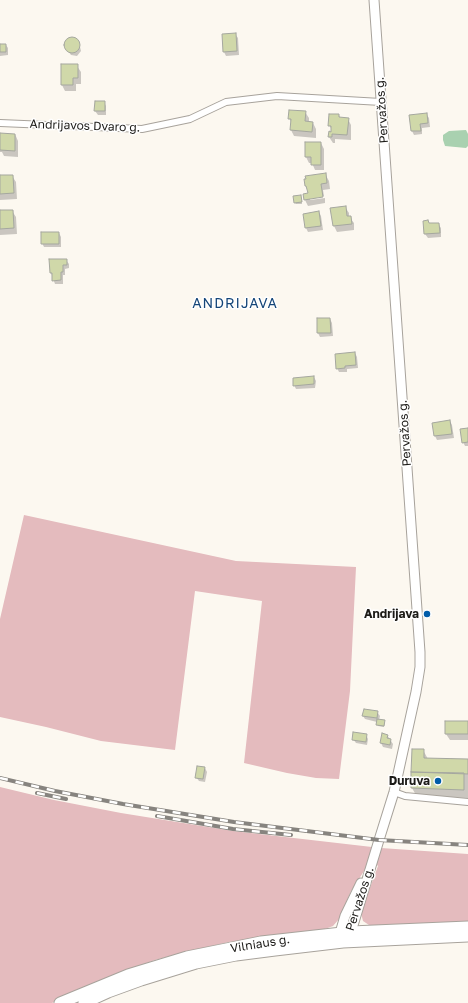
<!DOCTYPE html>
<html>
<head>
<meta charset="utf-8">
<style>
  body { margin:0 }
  canvas { display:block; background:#fcf8f0 }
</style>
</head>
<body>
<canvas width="468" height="1003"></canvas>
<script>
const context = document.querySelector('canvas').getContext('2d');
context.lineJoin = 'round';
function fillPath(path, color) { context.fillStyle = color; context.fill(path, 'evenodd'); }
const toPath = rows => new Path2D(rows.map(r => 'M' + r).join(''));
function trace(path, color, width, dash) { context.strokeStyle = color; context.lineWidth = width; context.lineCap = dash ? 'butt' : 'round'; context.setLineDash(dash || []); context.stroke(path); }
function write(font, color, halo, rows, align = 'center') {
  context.font = font + ' "Golos Text",sans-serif'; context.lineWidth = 3; context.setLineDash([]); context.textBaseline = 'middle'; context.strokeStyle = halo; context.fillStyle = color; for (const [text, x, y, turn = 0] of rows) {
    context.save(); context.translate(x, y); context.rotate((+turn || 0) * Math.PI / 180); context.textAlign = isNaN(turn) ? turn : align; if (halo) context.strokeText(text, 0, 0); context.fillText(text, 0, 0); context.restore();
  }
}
fillPath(toPath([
  [24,515,236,561,356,567,350,691,339,779,316,778,287,773,244,763,262,601,195,591,175,750,101,741,46,727,0,717,0,619],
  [0,787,54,800,121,813,233,831,372,847,368,865,351,891,339,919,333,926,325,929,229,942,185,952,155,960,81,989,52,1003,0,1003],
  [381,848,468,854,468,924,376,928,376,925,369,925,363,921,362,917,361,912,378,866,376,864]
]), '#e4bbbe');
fillPath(toPath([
  [466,130,468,134,468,146,466,148,445,146,443,140,443,135,449,131]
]), '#a9d1b0');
fillPath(toPath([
  [235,34,238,38,239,55,226,56,224,52],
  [72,39,74,39,78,42,80,47,81,51,77,56,71,55,65,47,65,43,68,40],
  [0,45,6,45,8,48,8,55,0,56],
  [62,65,77,66,81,72,81,84,76,84,76,91,65,91,62,85],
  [104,102,106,106,106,115,98,115,95,111],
  [305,112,309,118,309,123,313,123,316,129,316,138,294,136,291,130,291,122,289,118],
  [426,114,429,118,430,127,422,128,422,134,414,135,412,131,411,116],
  [339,115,340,118,348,119,351,125,351,140,335,139,335,143,333,143,329,137,332,133,332,130,329,125],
  [0,134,15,134,18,141,18,157,4,156,2,152,0,152],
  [321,143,324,149,324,170,315,170,312,163,309,163,306,157],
  [325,174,329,181,330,189,323,190,324,196,310,198,310,200,325,198,325,203,308,206,305,200,309,194,308,190,306,186],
  [0,176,12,176,16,182,17,199,0,200],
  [301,196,302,204,296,204,295,203],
  [345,207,349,213,349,217,354,223,354,230,337,232,334,226],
  [0,211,12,211,16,217,17,234,0,235],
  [319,212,321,216,323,230,308,232,306,228,304,214],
  [429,224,438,224,441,228,441,237,428,238,425,234],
  [59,233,61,237,61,247,44,247,42,243],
  [66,260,69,264,69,268,65,269,65,275,63,275,63,284,55,284,51,273],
  [318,319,330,319,332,323,333,336,320,337,318,333],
  [355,353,357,357,358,368,347,369,347,372,339,372,337,368],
  [314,377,316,381,315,388,296,389,294,385],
  [450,421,452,425,454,438,437,440,435,436,433,423],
  [468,429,468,446,465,446,463,442],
  [377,712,380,716,379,720,384,721,385,722,384,727,378,726,377,724,377,722,365,719,363,716],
  [446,722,468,722,468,740,450,740,446,734],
  [366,735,368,739,367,745,356,743,353,739],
  [387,735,393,744,392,749,383,747,381,743],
  [413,750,423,750,428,759,468,760,468,798,417,797,412,788],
  [205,768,207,772,205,782,199,781,196,777]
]), '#0003');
const building = toPath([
  [236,33,237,51,223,52,222,34,236,33],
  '64 45a8 8 0 1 1 16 0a8 8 0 1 1-16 0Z',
  [0,44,6,44,6,52,0,52,0,44],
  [61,64,78,64,78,78,73,78,73,85,61,85,61,64],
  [95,101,105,101,105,111,94,111,95,101],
  [289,110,306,111,305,121,313,122,312,132,290,130,291,119,288,119,289,110],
  [427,113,428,123,420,124,421,131,411,131,409,115,427,113],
  [329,114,339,114,339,117,349,118,347,135,332,134,332,137,328,137,329,131,331,132,331,126,328,126,329,114],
  [0,133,15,134,15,151,0,150,0,133],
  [305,142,321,142,321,165,311,165,311,157,305,157,305,142],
  [326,173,327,183,321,184,323,197,304,200,303,194,308,193,306,186,305,186,304,179,306,179,305,176,326,173],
  [0,175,13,175,14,193,0,194,0,175],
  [301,195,302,202,294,203,293,196,301,195],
  [346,206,347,216,351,216,352,224,333,226,330,208,346,206],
  [0,210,13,210,14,228,0,229,0,210],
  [319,211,321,226,305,228,303,214,319,211],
  [428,220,429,223,439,223,440,233,424,234,423,221,428,220],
  [41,232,59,232,59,244,41,244,41,232],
  [49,259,67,259,67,265,63,265,63,272,61,272,61,280,52,281,52,273,50,273,49,259],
  [317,318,330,318,331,333,317,333,317,318],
  [355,352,356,365,345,366,345,368,336,369,335,354,355,352],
  [314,376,314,384,293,386,293,378,314,376],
  [450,420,452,434,434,436,432,423,450,420],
  [468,428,468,442,462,443,460,429,468,428],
  [364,709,378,711,377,718,362,716,364,709],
  [377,719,385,720,384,726,376,725,377,719],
  [445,721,468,721,468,734,445,734,445,721],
  [353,732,367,734,366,742,352,740,353,732],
  [382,733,388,735,387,738,391,739,390,745,380,743,382,733],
  [412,749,424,749,424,758,468,759,468,774,411,772,412,749],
  [197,766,205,767,203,779,195,778,197,766],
  [411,772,464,773,464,790,411,788,411,772]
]);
fillPath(building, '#d0d8a9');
trace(building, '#a5a79f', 1);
const minor = toPath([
  [0,123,142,129,190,119,226,102,277,96,381,102],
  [394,792,405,796,468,802]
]);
const secondary = toPath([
  [348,936,351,932,379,840,394,792,416,692,420,667,420,652,374,0],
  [342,938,340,933,345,916,361,883]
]);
const trunk = toPath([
  [60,1003,128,975,187,957,261,942,351,932,468,927],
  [84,1003,108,992,141,980,196,963,236,955,275,950,343,942,468,936]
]);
trace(minor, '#a8a39c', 8);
trace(secondary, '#a8a39c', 11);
trace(trunk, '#a8a39c', 13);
trace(minor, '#fff', 6);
trace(secondary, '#fff', 9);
trace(trunk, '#fff', 11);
const rail = toPath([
  [0,778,55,791,123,804,234,822,379,840,468,845],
  [37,793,66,799],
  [157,816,233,829,291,835]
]);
trace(rail, '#87847f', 4);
trace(rail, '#fff', 2.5, [8]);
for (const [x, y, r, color] of [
  [427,614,4,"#005ca9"],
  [438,781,4,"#005ca9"]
]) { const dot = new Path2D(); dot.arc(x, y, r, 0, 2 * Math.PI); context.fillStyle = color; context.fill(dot); trace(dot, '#fff', 1.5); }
write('12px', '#1c1b18', '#fff', [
  ["Pervažos g.",382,110,-94],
  ["Andrijavos Dvaro g.",85,126,2],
  ["Pervažos g.",405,433,-94],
  ["Pervažos g.",360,899,-72],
  ["Vilniaus g.",260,944,-9]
]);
write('bold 12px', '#1c1b18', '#fff', [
  ["Andrijava",419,614],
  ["Duruva",430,781]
], 'right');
context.letterSpacing = '1px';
write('14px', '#154679', '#fff', [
  ["ANDRIJAVA",235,304]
]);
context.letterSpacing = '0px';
</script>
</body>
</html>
